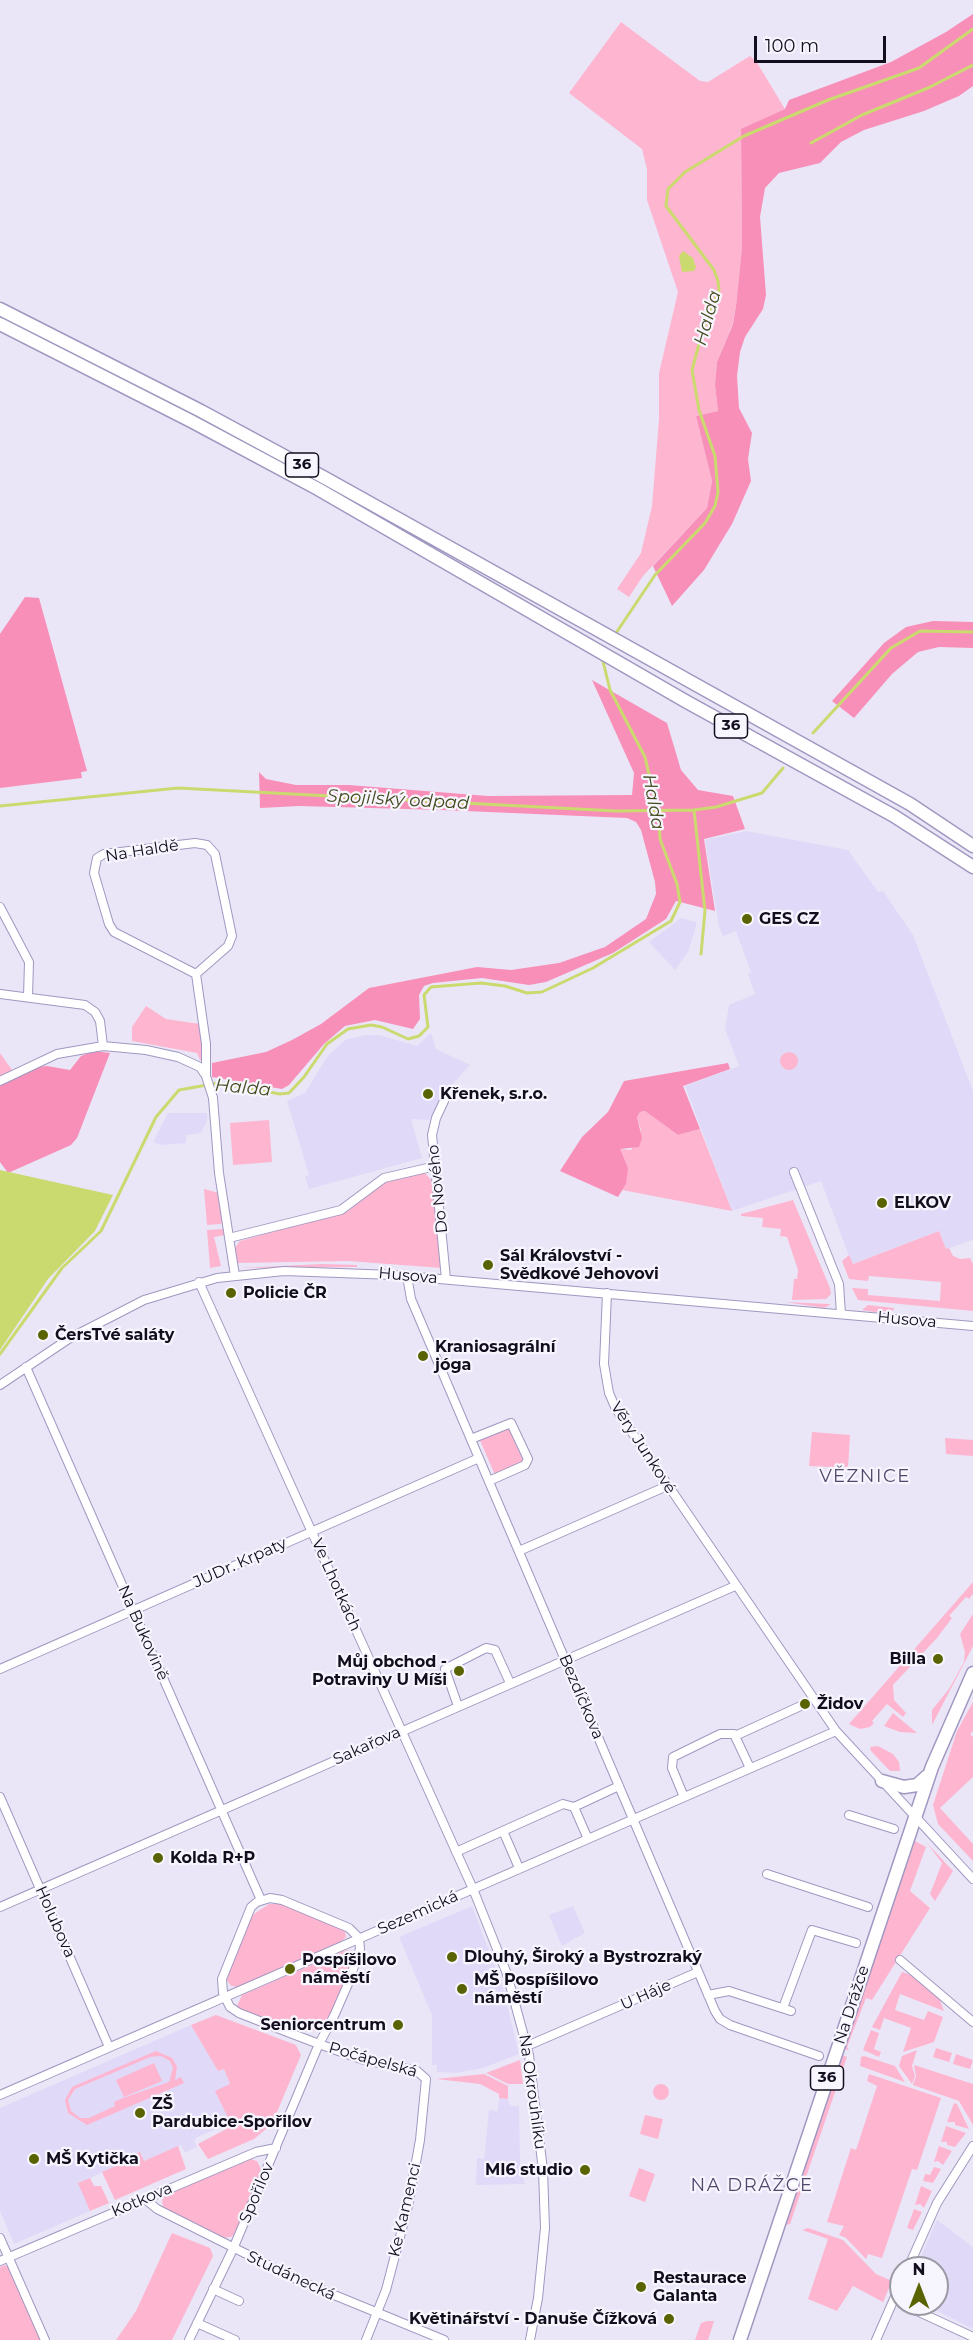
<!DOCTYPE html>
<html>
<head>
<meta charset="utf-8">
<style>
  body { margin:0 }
  #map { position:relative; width:973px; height:2340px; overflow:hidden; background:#eae6f8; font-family:Montserrat,sans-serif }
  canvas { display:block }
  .north { position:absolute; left:889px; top:2256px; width:60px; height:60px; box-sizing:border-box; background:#f7f5fe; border:2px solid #9b99a4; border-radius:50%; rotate:0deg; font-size:16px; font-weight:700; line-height:24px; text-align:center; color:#120e1d }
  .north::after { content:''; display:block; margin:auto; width:21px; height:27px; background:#5a6302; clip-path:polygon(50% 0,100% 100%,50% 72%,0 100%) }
  .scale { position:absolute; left:754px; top:36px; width:132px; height:27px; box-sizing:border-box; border:3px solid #120e1d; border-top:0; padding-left:8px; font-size:18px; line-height:21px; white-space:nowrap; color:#120e1d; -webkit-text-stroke:4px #f7f5fe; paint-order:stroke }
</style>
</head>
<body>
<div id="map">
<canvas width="973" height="2340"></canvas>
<div class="north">N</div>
<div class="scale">100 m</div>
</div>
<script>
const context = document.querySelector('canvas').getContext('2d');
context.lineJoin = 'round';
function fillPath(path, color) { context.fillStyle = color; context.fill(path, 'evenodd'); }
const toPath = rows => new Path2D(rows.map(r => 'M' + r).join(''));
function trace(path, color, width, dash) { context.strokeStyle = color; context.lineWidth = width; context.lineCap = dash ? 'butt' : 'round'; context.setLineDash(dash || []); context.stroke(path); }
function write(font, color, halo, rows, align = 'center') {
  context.font = font + ' Montserrat,sans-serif'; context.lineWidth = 4.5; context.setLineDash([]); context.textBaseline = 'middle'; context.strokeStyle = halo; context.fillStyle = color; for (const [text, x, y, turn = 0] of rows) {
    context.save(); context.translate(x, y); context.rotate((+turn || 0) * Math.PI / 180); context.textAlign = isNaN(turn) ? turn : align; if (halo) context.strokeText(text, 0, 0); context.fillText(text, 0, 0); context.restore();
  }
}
fillPath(toPath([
  [746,831,848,850,878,892,883,891,913,935,973,1091,973,1240,946,1249,939,1231,852,1264,821,1181,732,1211,685,1086,739,1066,725,1029,729,1005,755,994,748,974,751,972,736,931,723,936,719,927,705,840],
  [681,918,696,922,696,926,688,952,675,970,649,942],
  [431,1033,436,1049,470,1065,447,1090,429,1120,411,1119,422,1158,309,1189,305,1176,309,1175,287,1101,305,1093,327,1057,345,1040,366,1035,379,1035,417,1046],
  [168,1113,207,1113,207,1121,201,1133,186,1135,186,1143,161,1145,153,1142],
  [472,1906,503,1988,519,2054,483,2068,456,2073,437,2072,437,2065,432,2065,432,2015,399,1937],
  [573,1906,585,1933,562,1946,549,1915],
  [191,2025,218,2071,224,2069,230,2084,221,2101,231,2123,197,2137,194,2140,197,2147,185,2153,181,2145,144,2161,139,2152,129,2156,131,2160,79,2183,90,2211,14,2244,0,2211,0,2108],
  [499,2098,508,2099,510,2106,519,2106,520,2164,525,2184,476,2185,477,2158,484,2159,489,2110,498,2111],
  [937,2220,973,2247,973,2329,924,2304,937,2304,937,2268,916,2268]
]), '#e0d9f8');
fillPath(toPath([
  [621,22,700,81,708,82,750,56,756,61,785,109,741,130,742,249,736,306,733,323,717,362,715,385,718,411,696,416,712,481,707,508,643,576,629,597,617,589,641,553,652,506,659,419,659,373,678,292,647,200,647,169,642,149,569,93],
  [146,1006,166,1019,200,1024,203,1060,200,1060,197,1053,132,1041,132,1027],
  '780 1061a9 9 0 1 1 18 0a9 9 0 1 1-18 0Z',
  [0,1053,12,1070,0,1076],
  [645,1111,678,1135,700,1129,732,1211,622,1190,626,1184,620,1149,631,1150,641,1130,637,1117,640,1112],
  [269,1120,272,1162,233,1165,230,1123],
  [424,1172,433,1182,442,1268,348,1261,237,1263,235,1248,240,1241,348,1211,383,1183],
  [204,1189,219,1193,223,1221,221,1224,207,1225],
  [793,1200,830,1288,831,1294,826,1299,792,1300,794,1279,797,1279,798,1270,787,1237,780,1236,781,1229,762,1227,763,1218,741,1216,741,1214],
  [223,1229,225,1235,214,1237,221,1266,210,1268,207,1230],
  [939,1231,946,1249,949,1248,953,1256,960,1259,970,1258,973,1264,973,1311,858,1300,852,1288,868,1289,868,1295,940,1301,941,1282,869,1276,868,1281,849,1279,842,1261,849,1255,853,1264],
  [322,1264,357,1265,357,1267,240,1268],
  [785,1302,829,1304,831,1304,824,1308],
  [868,1305,894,1308,894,1310,874,1312,862,1310],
  [508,1426,524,1463,495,1475,479,1438],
  [812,1432,850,1435,848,1468,809,1466],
  [945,1438,973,1440,973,1456,946,1454],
  [973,1582,973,1594,969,1599,966,1597,949,1616,952,1618,937,1638,893,1685,894,1700,906,1713,903,1717,887,1704,872,1721,874,1723,870,1727,860,1729,849,1724],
  [973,1614,973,1646,932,1725,932,1710,949,1689,964,1662,965,1652,960,1634],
  [973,1702,973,1731,970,1734,973,1737,973,1777,940,1808,973,1844,973,1861,938,1824,933,1805,957,1731],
  [893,1713,917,1733,900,1732,884,1726],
  [878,1746,893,1754,899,1762,900,1771,890,1771,871,1751,870,1747],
  [915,1841,926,1847,910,1891,930,1908,872,2000,866,1998,847,2047,849,2050,844,2049],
  [927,1843,953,1871,935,1901,930,1894,942,1863],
  [269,1904,281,1904,336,1925,345,1931,346,1937,342,1941,238,1987,231,1986,226,1979,251,1916],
  [346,1950,353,1951,355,1960,330,2015,317,2030,299,2033,239,2010,237,2006,242,1995],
  [902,1972,911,1975,940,2000,944,2011,900,1994,895,2010,924,2020,928,2011,943,2017,934,2042,903,2052,911,2028,884,2018,880,2030,872,2027],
  [216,2015,296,2045,301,2055,272,2124,254,2139,208,2159,198,2144,232,2126,215,2091,230,2084,224,2069,218,2071,191,2025],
  [871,2030,879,2033,874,2049,881,2052,879,2057,863,2050],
  [936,2048,952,2053,949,2062,933,2057],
  [917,2050,912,2066,915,2076,912,2084,899,2066,902,2056],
  [156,2051,172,2058,177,2067,175,2080,181,2077,184,2083,87,2125,68,2113,65,2100,72,2087],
  [161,2056,170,2061,173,2068,169,2082,123,2098,114,2102,115,2106,89,2118,80,2118,71,2111,68,2100,75,2089,150,2057],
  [956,2054,973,2060,970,2069,953,2064],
  [842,2055,847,2057,790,2224,785,2225],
  [864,2056,895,2066,905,2082,860,2066,861,2057],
  [520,2060,523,2084,508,2084,486,2073],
  [154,2063,162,2081,124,2097,116,2080],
  [914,2065,973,2084,973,2125,959,2101,913,2085,916,2076],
  [484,2074,508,2086,508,2099,499,2098,499,2094,480,2084,436,2079],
  [869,2074,941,2098,917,2170,912,2169,882,2258,868,2254,866,2259,846,2238,839,2235,844,2226,827,2222,851,2148,856,2150,877,2086,867,2081],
  '653 2092a8 8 0 1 1 16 0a8 8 0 1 1-16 0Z',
  [954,2103,957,2104,969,2129,955,2125,955,2122,947,2122],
  [645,2115,663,2119,658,2139,640,2134],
  [946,2126,966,2133,955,2147,947,2145,947,2142,941,2142],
  [178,2146,186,2169,115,2200,102,2172,130,2160,129,2156,140,2152,144,2161],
  [939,2146,952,2151,943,2165,938,2161,934,2162],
  [251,2159,257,2161,262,2171,236,2233,231,2237,221,2238,163,2207,162,2199,168,2193],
  [934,2167,941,2169,933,2183,923,2181,925,2174,930,2175],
  [639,2168,655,2174,645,2202,629,2196],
  [90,2178,94,2186,101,2186,109,2203,90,2211,78,2183],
  [921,2186,932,2191,924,2208,920,2204,915,2205],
  [914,2209,922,2212,913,2230,907,2228],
  [808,2228,843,2240,876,2274,892,2281,883,2302,853,2286,837,2311,808,2299,828,2239,802,2230],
  [172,2233,210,2248,213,2256,172,2340,116,2340,136,2311],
  [5,2265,10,2269,42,2340,0,2340,0,2267],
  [707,2321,714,2321,708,2340,695,2340,701,2323]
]), '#feb5cf');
fillPath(toPath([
  [973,14,973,86,959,96,924,111,864,130,841,142,820,163,779,173,765,188,760,217,766,295,763,309,745,337,740,352,737,376,739,408,752,433,748,459,751,481,732,524,704,570,672,606,653,566,707,508,712,481,696,416,718,411,715,385,717,362,733,324,736,306,742,248,741,129,785,109,789,100,891,62,946,32],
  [25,597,39,598,87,771,81,772,82,778,0,788,0,634],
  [933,621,973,622,973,648,939,647,918,652,892,674,854,718,832,701,884,643,906,627],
  [592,680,667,723,681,770,698,790,733,796,745,829,704,839,715,911,676,901,666,919,613,953,546,982,529,985,482,978,433,983,424,986,419,995,420,1019,413,1029,375,1020,345,1026,324,1044,289,1085,282,1089,212,1077,212,1063,266,1052,292,1040,321,1024,369,988,477,967,511,970,559,963,605,947,646,919,656,894,655,882,641,830,636,822,627,818,442,810,299,806,260,808,259,772,266,779,296,785,349,785,488,796,632,795,634,773],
  [95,1051,110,1053,77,1138,71,1145,8,1173,0,1162,0,1084,36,1067,47,1066,70,1070,81,1056],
  [728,1063,730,1069,683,1086,700,1129,678,1135,645,1111,640,1112,637,1117,642,1138,639,1147,620,1149,628,1168,626,1184,618,1197,560,1171,582,1137,608,1112,624,1081]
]), '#f88fb8');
fillPath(toPath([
  [683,251,693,258,696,267,694,271,682,272,679,256],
  [0,1170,113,1195,95,1231,48,1279,0,1350]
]), '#cbda6f');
trace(toPath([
  [811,143,862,115,928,88,973,65],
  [614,636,655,575,705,523,715,506,718,492,715,456,699,410,692,370,702,333,719,290,718,281,714,270,666,206,668,189,685,172,744,136,828,100,919,68,973,29],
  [813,733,891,648,920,631,973,632],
  [0,806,178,788,616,811,694,810,716,807,762,793,783,768],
  [694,810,705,911,701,954],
  [0,1354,62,1268,101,1231,156,1117,179,1090,218,1083,280,1094,289,1093,304,1077,327,1044,348,1029,371,1025,382,1027,408,1039,419,1036,428,1027,424,995,431,987,481,983,505,986,527,993,542,992,593,968,671,921,680,902,677,884,660,839,659,819,645,757,610,690,602,657]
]), '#cbda6f', 3);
const minor = toPath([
  [195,843,207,845,215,854,232,936,228,946,196,974,114,932,109,924,94,873,97,858,104,854,195,843],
  [0,907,29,962,28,997],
  [196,974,206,1044,206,1076,213,1098,219,1173,235,1276],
  [0,994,85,1005,95,1012,100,1021,103,1046],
  [0,1081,57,1054,103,1046,146,1050,178,1057,200,1067,206,1076],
  [444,1101,436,1118,432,1135,446,1279],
  [794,1172,839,1284,841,1314],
  [229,1238,341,1210,384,1178,436,1166],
  [407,1276,411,1299,715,2011,720,2019,730,2025,819,2056],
  [199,1282,473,1889,507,1974,529,2055,543,2170,545,2228,538,2298,530,2340],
  [607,1293,604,1364,609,1393,616,1409,836,1731,973,1879],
  [26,1367,261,1900],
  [0,1385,70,1338,144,1300,217,1278,284,1271,394,1275,973,1326],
  [471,1439,511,1423,528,1459,525,1465,489,1481],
  [519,1551,667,1486],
  [0,1669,479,1458],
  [458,1706,445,1669,486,1648,495,1650,510,1683],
  [735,1736,805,1704],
  [0,1797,109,2047],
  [684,1797,672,1768,673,1757,720,1734,734,1734,750,1768],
  [574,1807,588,1839],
  [849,1815,894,1829],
  [503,1831,519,1868],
  [456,1852,563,1804,574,1807,619,1786],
  [767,1874,868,1907],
  [0,1907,735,1586],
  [900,1960,973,2022],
  [708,1995,729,1991,791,2011],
  [783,2008,812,1930,856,1943],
  [527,2046,698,1972],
  [0,2095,836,1731],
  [145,2199,157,2209,300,2281,444,2340],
  [0,2238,45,2340],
  [0,2261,256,2152,276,2148],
  [908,2268,937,2203,973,2146],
  [213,2289,239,2301],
  [902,2304,973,2337],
  [197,2323,235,2340],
  [189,2340,233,2249,316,2051,319,2044,334,2016,348,1984,360,1949,359,1938,349,1928,282,1900,270,1898,257,1902,251,1907,222,1979,223,1993,230,2007,239,2013,290,2033,319,2044,330,2048,361,2059,417,2071,426,2079,420,2140,408,2206,386,2290,366,2340],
  [876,2340,901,2283]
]);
const primary = toPath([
  [0,309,201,411,325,478,910,804,973,846],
  [0,324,191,421,318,489,687,702,894,816,973,867],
  [882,1781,904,1787,917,1785,927,1776],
  [740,2340,932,1767,973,1673]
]);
trace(minor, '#a197c0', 10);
trace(primary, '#a197c0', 15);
trace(minor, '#fff', 8);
trace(primary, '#fff', 12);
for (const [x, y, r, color] of [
  [747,919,6,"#5a6302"],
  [428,1094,6,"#5a6302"],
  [882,1203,6,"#5a6302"],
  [488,1265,6,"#5a6302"],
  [231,1293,6,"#5a6302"],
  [43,1335,6,"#5a6302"],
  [423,1356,6,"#5a6302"],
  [938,1659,6,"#5a6302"],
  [459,1671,6,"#5a6302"],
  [805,1704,6,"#5a6302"],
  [158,1858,6,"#5a6302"],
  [452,1957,6,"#5a6302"],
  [290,1969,6,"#5a6302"],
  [462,1989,6,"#5a6302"],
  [398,2025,6,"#5a6302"],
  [140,2113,6,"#5a6302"],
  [34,2159,6,"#5a6302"],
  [585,2170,6,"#5a6302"],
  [641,2287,6,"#5a6302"],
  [669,2319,6,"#5a6302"]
]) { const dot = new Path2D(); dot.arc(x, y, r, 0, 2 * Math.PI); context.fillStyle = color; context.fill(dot); trace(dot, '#f7f5fe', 2); }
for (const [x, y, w] of [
  [302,465,33],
  [731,726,33],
  [827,2078,33]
]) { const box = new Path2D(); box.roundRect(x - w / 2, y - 12, w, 24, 4.5); context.fillStyle = '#f7f5fe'; context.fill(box); trace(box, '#120e1d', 1.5); }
write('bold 15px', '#120e1d', null, [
  ["36",302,465],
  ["36",731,726],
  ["36",827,2078]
]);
write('16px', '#120e1d', '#f7f5fe', [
  ["Na Haldě",142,851,-9],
  ["Do Nového",438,1189,-96],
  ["Husova",408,1276,5],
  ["Husova",907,1320,5],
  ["Věry Junkové",643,1448,57],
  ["JUDr. Krpaty",240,1563,-24],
  ["Ve Lhotkách",336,1585,66],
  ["Na Bukovině",143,1633,66],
  ["Bezdíčkova",581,1697,67],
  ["Sakařova",367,1746,-24],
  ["Sezemická",418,1913,-24],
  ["Holubova",55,1922,66],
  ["U Háje",646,1995,-24],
  ["Na Drážce",852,2005,-72],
  ["Počápelská",373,2060,16],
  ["Na Okrouhlíku",532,2092,82],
  ["Spořilov",257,2193,-67],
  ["Kotkova",142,2200,-23],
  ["Ke Kamenci",405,2210,-77],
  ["Studánecká",291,2276,25]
]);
write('bold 16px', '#120e1d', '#f7f5fe', [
  ["GES CZ",759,919],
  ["Křenek, s.r.o.",440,1094],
  ["ELKOV",894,1203],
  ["Sál Království -",500,1256],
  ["Svědkové Jehovovi",500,1274],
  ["Policie ČR",243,1293],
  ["ČersTvé saláty",55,1335],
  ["Kraniosagrální",435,1347],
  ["jóga",435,1365],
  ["Billa",926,1659,"right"],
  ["Můj obchod -",447,1662,"right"],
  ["Potraviny U Míši",447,1680,"right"],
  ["Židov",817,1704],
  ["Kolda R+P",170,1858],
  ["Dlouhý, Široký a Bystrozraký",464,1957],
  ["Pospíšilovo",302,1960],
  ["náměstí",302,1978],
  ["MŠ Pospíšilovo",474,1980],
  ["náměstí",474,1998],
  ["Seniorcentrum",386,2025,"right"],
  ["ZŠ",152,2104],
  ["Pardubice-Spořilov",152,2122],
  ["MŠ Kytička",46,2159],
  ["MI6 studio",573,2170,"right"],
  ["Restaurace",653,2278],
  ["Galanta",653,2296],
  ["Květinářství - Danuše Čížková",657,2319,"right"]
], 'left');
write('italic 18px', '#444a1e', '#f7f5fe', [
  ["Halda",708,318,-74],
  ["Spojilský odpad",398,800,3],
  ["Halda",653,802,80],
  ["Halda",243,1088,5]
]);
context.letterSpacing = '1.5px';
write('18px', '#52486d', '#f7f5fe', [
  ["VĚZNICE",865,1477],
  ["NA DRÁŽCE",752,2186]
]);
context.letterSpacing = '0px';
</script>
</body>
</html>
